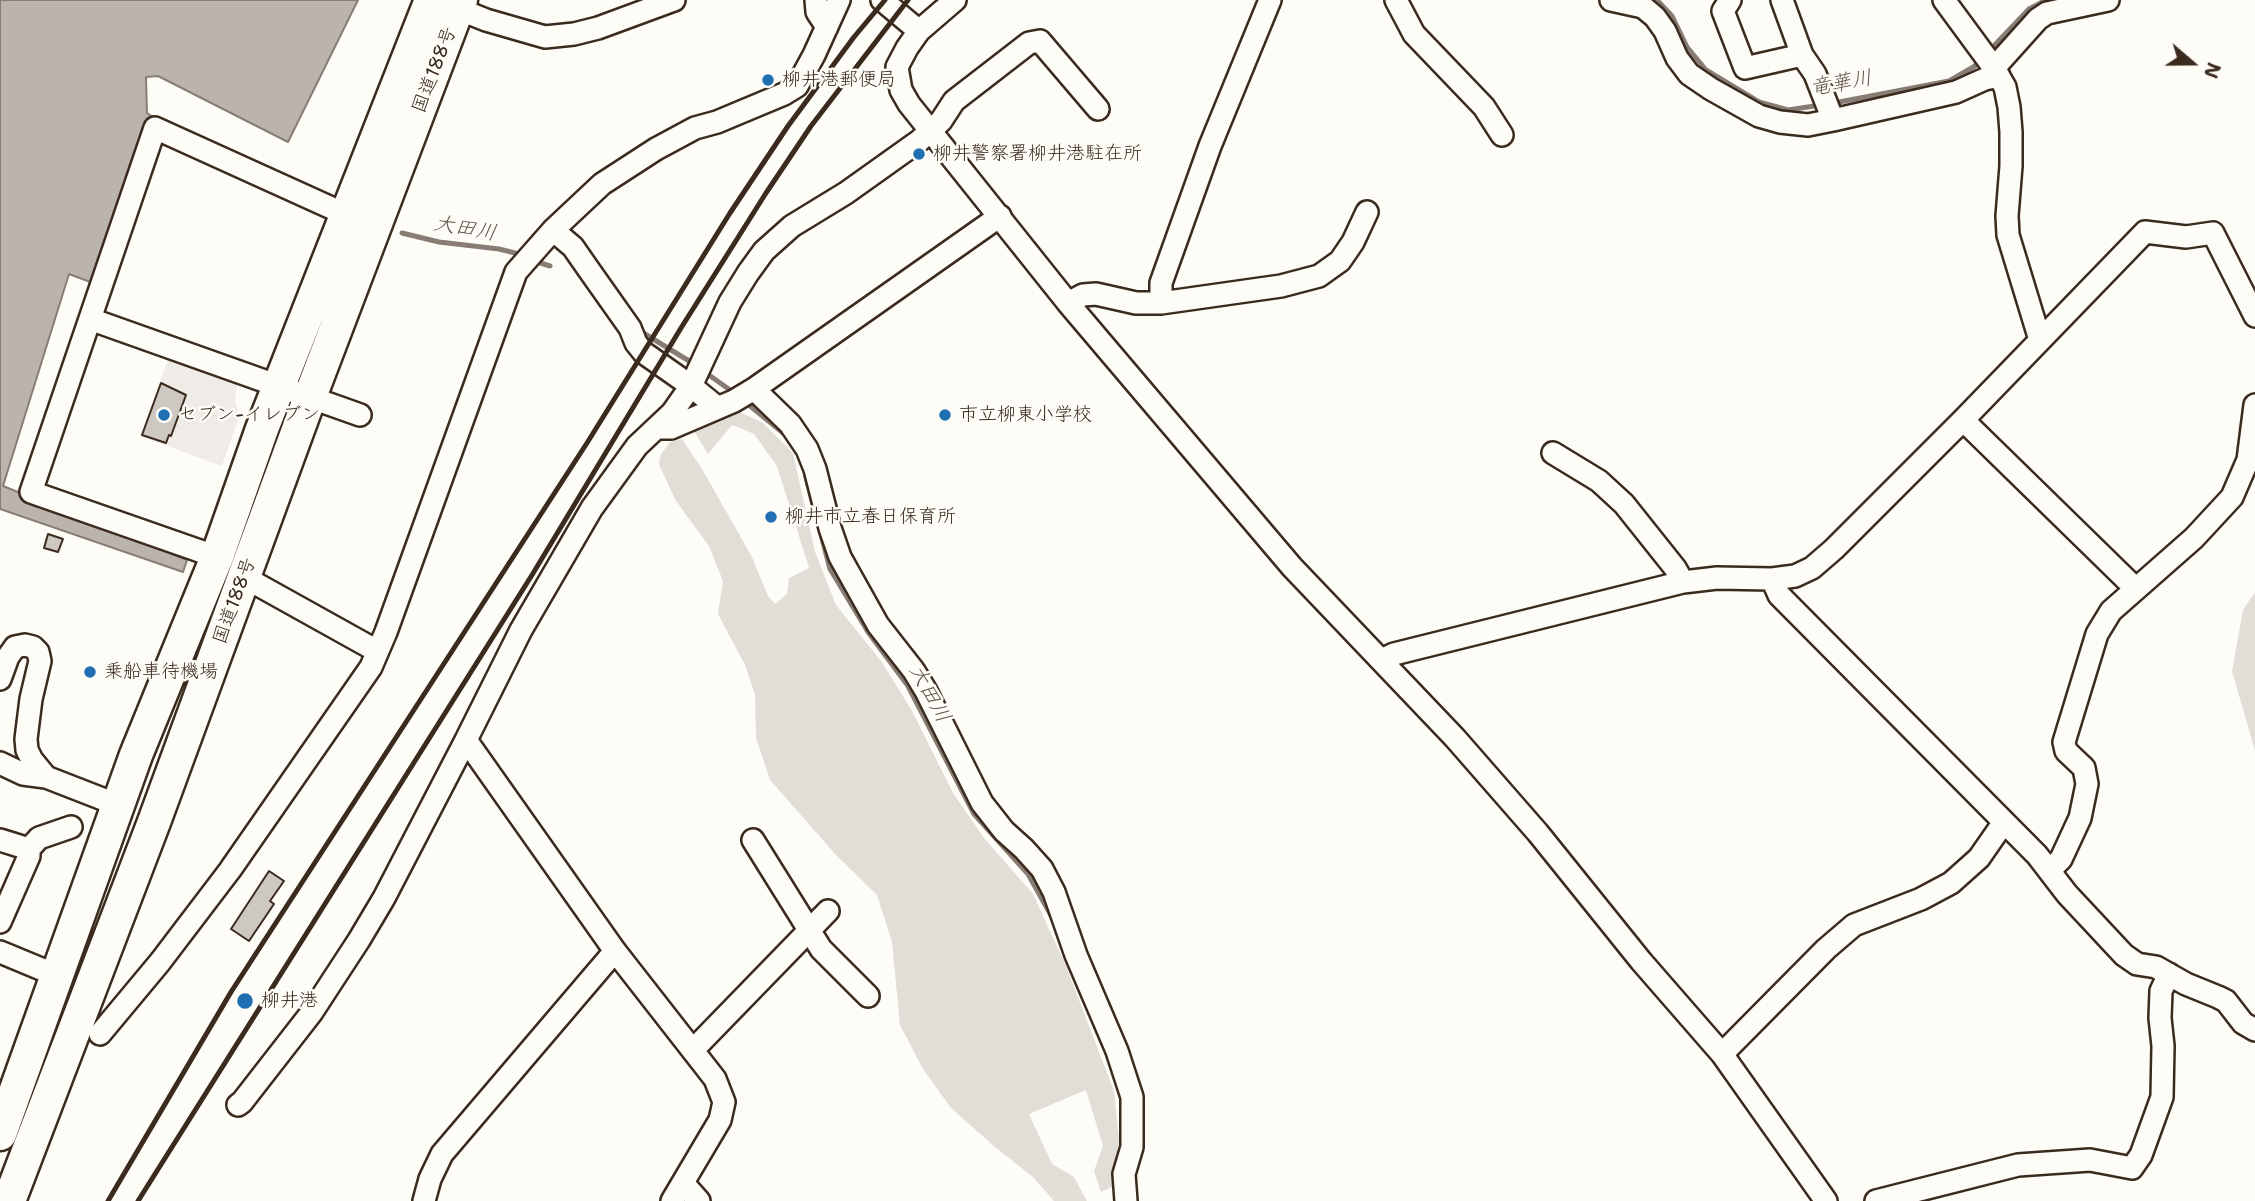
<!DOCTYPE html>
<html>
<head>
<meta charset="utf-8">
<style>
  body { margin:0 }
  #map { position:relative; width:2255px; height:1201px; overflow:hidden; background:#fdfcf7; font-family:"Shantell Sans",sans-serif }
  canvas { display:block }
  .north { position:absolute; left:2157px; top:28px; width:70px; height:70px; -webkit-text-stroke:5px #fdfcf7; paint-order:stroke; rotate:110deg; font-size:19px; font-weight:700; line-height:28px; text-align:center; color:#3b2a1e }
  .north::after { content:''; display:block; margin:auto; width:24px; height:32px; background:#3b2a1e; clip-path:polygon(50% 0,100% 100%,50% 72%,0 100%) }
</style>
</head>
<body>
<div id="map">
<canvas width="2255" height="1201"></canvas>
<div class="north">N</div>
</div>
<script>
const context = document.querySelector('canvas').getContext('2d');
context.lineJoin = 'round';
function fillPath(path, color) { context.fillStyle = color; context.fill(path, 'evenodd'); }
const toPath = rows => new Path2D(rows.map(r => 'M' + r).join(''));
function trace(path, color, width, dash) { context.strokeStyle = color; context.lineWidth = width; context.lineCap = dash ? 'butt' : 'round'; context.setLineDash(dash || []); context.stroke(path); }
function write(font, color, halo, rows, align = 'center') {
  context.font = font + ' "Shantell Sans","Klee One",sans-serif'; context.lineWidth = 5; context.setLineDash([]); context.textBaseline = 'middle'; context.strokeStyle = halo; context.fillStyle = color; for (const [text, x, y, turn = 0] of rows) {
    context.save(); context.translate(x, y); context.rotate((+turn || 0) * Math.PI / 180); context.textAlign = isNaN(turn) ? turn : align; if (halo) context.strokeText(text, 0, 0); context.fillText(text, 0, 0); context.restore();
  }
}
fillPath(toPath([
  [171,352,226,374,237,385,235,400,239,417,222,466,140,436]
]), '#efece7');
fillPath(toPath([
  [740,412,763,423,793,453,815,552,836,605,881,661,911,709,953,793,984,838,1033,894,1066,966,1114,1091,1119,1140,1112,1187,1101,1192,1094,1171,1103,1146,1086,1090,1029,1114,1052,1164,1074,1177,1087,1201,1054,1201,1033,1177,995,1147,951,1108,923,1069,900,1025,892,942,877,895,836,855,770,780,756,738,755,695,745,665,718,614,723,581,709,546,676,501,659,465,660,456,670,442,682,439,702,469,752,557,768,596,775,604,787,594,789,578,809,568,777,466,754,434,732,425,708,454,694,431],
  [2255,592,2255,751,2232,671,2243,610]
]), '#e1ded7');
const water = toPath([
  [0,0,358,0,288,142,158,76,146,77,147,113,153,117,93,283,69,274,3,486,187,560,183,572,0,509,0,0]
]);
fillPath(water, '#bbb4ad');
trace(water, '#887d74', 2);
trace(toPath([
  [1657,0,1672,16,1687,47,1706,70,1759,102,1788,110,1821,105],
  [1989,51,2029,9,2046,0],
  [1834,103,1949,81,1975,66,1982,58],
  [402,233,439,242,499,249,523,255],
  [534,261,550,266],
  [640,331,694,364],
  [702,370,737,395],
  [744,401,788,437],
  [806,477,830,569,868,632,908,686,974,814,1028,874,1053,919]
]), '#887d74', 5);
const building = toPath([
  [161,383,186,395,171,436,169,435,166,443,142,435,161,383],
  [48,534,63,539,58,552,44,548,48,534],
  [269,871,284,881,270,901,274,904,249,941,231,929,269,871]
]);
fillPath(building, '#cdc8c2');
trace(building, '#3b2a1e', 2);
const minor = toPath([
  [816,0,817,12,827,27],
  [882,0,919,31],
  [955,0,919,31,907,48,897,67,901,90,909,104,1068,303,1292,567,1455,738,1538,833,1641,961,1722,1054,1826,1201],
  [1396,0,1414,34,1484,107,1502,135],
  [1611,0,1643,7,1655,17,1665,31,1677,58,1689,74,1711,89,1759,116,1780,122,1808,125,1833,120,1956,92,1985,79,1999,76],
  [1730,0,1723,11,1745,68,1802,55],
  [1782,0,1802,55,1815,74,1833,120],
  [1944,0,1994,68,2005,87,2009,107,2011,132,2011,166,2007,216,2008,235,2040,340],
  [446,4,486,20,545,37,574,34,598,28,674,0],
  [1994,68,2038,19,2047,13,2108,0],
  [553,230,573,247,589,270,630,328,636,343,644,353,691,386,718,408],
  [1068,303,1083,295,1096,294,1136,303,1161,303,1281,286,1319,276,1340,261,1353,242,1367,212],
  [1161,303,1161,283,1210,146,1270,0],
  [90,319,360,415],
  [754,389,790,424,807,449,815,469,830,528,840,557,878,625,914,671,926,691,982,803,1004,831,1024,849,1042,869,1054,892,1076,955,1117,1051,1132,1097,1132,1147,1124,1174,1126,1201],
  [1963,420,2136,589],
  [660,428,671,428,734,401,754,389,1000,216],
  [1553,453,1599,481,1624,504,1675,568,1683,582],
  [217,557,31,492,155,128,347,215],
  [244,577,377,651],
  [1772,579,1779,595,2037,855,2067,894,2124,955,2137,964,2156,967,2186,984,2218,997,2226,1001,2243,1023,2255,1030],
  [1382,660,1394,654,1683,582,1717,578,1772,579,1795,576,1812,568,1834,549,1963,420,2145,232,2186,237,2213,233,2255,316],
  [0,679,8,657,15,647,25,645,33,647,38,652,40,661,31,699,26,739,27,750,32,760,46,777],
  [0,763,23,774,46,777,118,805],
  [0,840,29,849,29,856,0,922],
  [753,840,821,949,868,996],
  [29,849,39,838,71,827],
  [2050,870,2061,859,2080,818,2087,784,2084,768,2066,751,2064,742,2097,634,2111,611,2194,538,2232,497,2248,460,2255,405],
  [0,952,58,976],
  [100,1034,160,962,230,870,371,667,386,632,516,272,553,230,602,184,656,149,695,128,717,122,784,94,797,86,814,55,839,0],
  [693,1050,828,911],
  [1722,1054,1826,949,1854,925,1921,899,1951,883,1979,858,2004,822],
  [238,1105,242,1102,312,1012,359,940,384,898,466,740],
  [683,1183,699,1201],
  [424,1201,430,1179,442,1154,615,951],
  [672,1201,720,1120,724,1102,715,1079,615,951,466,740,521,630,592,508,637,446,672,413,691,386,730,302,748,273,764,251,792,226,846,193,919,141,941,121,954,101,1029,43,1040,41,1098,109],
  [1876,1201,2018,1165,2090,1160,2132,1168,2141,1155,2162,1097,2163,1046,2160,1018,2161,991,2169,974]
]);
const highway = toPath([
  [0,1134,136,755,217,557,262,429,431,0],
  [9,1201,154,822,310,397,461,0]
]);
trace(minor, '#3b2a1e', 26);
trace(highway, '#3b2a1e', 37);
trace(minor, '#fdfcf7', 21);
trace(highway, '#fdfcf7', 32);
trace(toPath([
  [108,1201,231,992,587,443,730,213,788,126,854,37,885,0],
  [138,1201,532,575,681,328,766,193,811,126,908,0]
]), '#3b2a1e', 5);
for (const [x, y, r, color] of [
  [768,80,7,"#1f6fb2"],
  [919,154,7,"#1f6fb2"],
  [164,415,7,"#1f6fb2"],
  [945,415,7,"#1f6fb2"],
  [771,517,7,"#1f6fb2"],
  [90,672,7,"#1f6fb2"],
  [245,1001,9,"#1f6fb2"]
]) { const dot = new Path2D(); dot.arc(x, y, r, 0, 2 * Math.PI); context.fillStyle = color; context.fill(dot); trace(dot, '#fdfcf7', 2.5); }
write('19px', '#3b2a1e', '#fdfcf7', [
  ["国道188号",435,70,-69],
  ["国道188号",235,601,-70]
]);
write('19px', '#3b2a1e', '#fdfcf7', [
  ["柳井港郵便局",782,80],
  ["柳井警察署柳井港駐在所",933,154],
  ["セブン-イレブン",178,415],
  ["市立柳東小学校",959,415],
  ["柳井市立春日保育所",785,517],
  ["乗船車待機場",104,672],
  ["柳井港",261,1001]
], 'left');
write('italic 21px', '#615349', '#fdfcf7', [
  ["竜華川",1841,84,-10],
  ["大田川",465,229,10],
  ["大田川",929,694,61]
]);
</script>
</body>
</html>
